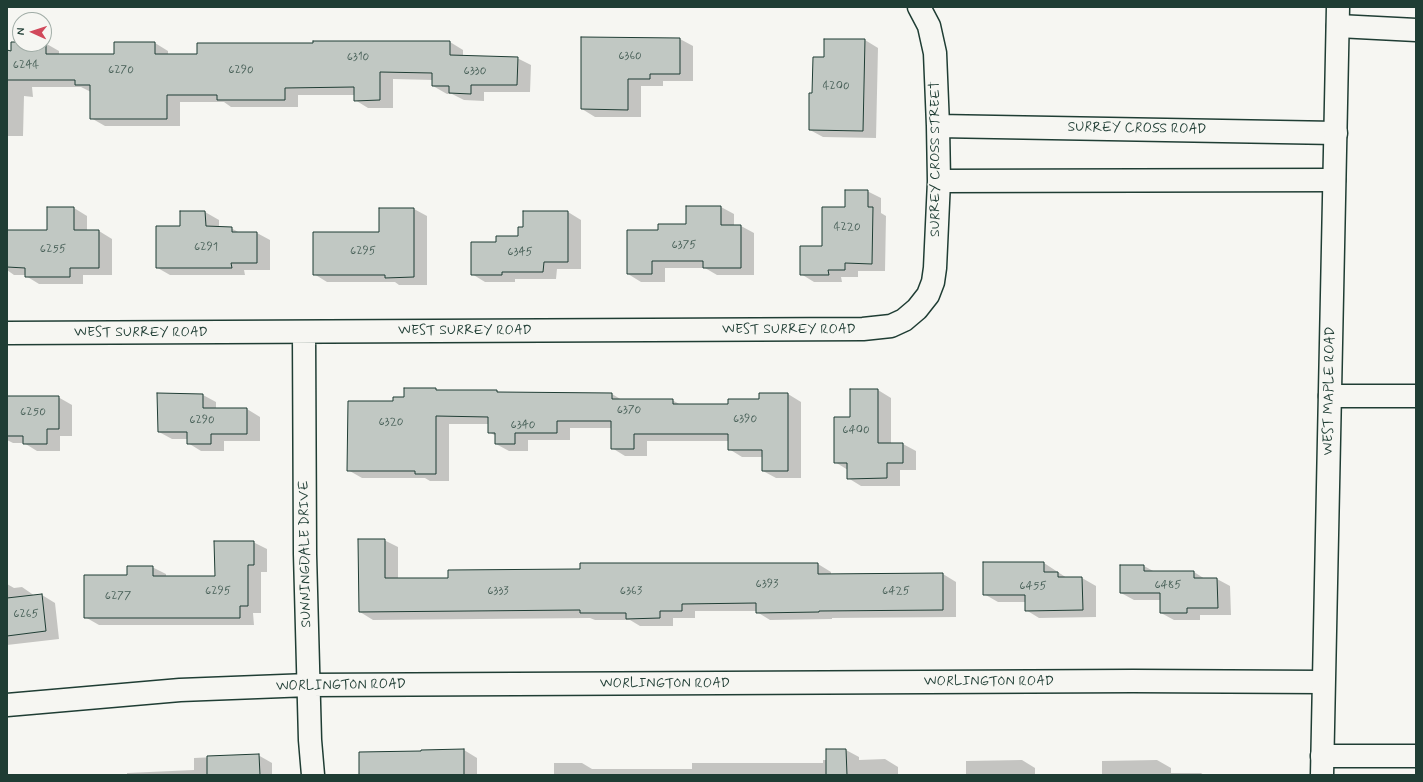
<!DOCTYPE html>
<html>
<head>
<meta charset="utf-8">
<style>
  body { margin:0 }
  #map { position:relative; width:1423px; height:782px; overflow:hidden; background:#f6f6f2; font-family:Mynerve,sans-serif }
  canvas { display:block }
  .frame { position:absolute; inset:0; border:8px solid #1f3d34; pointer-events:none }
  .north { position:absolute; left:12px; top:12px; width:40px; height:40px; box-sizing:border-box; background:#f6f6f2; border:1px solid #a0aca6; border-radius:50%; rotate:273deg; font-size:11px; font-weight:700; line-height:16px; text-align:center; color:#1f3d34 }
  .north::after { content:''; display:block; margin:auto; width:14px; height:18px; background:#d1495b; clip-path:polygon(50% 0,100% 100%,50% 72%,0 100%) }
</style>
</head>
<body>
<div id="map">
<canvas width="1423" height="782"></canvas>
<div class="frame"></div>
<div class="north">N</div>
</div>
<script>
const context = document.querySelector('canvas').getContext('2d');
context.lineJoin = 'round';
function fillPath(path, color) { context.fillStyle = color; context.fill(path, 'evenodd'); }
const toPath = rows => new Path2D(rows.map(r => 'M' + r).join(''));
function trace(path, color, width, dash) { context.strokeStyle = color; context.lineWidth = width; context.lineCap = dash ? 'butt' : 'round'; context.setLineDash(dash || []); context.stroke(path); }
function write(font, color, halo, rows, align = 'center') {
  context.font = font + ' Mynerve,sans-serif'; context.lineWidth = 3; context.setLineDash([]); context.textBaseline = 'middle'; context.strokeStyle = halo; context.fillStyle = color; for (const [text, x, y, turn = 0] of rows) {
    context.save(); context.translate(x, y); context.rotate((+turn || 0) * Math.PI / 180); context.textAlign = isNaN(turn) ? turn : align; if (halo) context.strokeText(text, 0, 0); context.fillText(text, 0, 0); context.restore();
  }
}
fillPath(toPath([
  [680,39,693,46,693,81,663,81,663,86,641,86,641,117,595,117,582,109],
  [865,40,878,48,876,138,823,137,810,130,813,94,825,58],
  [450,42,463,50,463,56,517,58,531,65,530,92,484,92,484,101,464,100,452,94,447,94,433,86,433,80,393,79,393,108,368,108,355,100,355,95,298,95,298,107,231,107,224,102,180,102,180,126,105,126,91,118,91,92,81,87,32,87,33,97,24,96,23,136,7,136,7,51,12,51,20,43,20,44,44,44,45,43,59,51,59,55,115,55,115,43,155,43,168,51,168,55,198,55],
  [867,191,881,198,881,213,886,216,885,271,858,271,858,277,841,277,842,282,814,282,801,274],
  [721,207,734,214,734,226,741,226,754,233,754,275,717,275,705,268,665,268,665,282,641,282,628,274,659,231,687,226],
  [74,208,87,216,87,231,99,231,112,239,112,275,83,275,83,284,39,284,26,276,26,275,14,275,7,270,7,231,48,231],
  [414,209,427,216,427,285,399,285,395,282,327,282,314,274,380,233],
  [181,212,205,212,219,220,219,228,231,228,240,233,257,233,270,240,270,270,244,270,245,275,170,275,156,267,181,227],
  [524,212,568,212,581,220,581,269,557,269,556,279,515,279,515,282,485,282,472,274,497,243,519,237,524,228],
  [435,389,438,391,497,391,501,393,612,394,622,400,672,400,681,405,729,405,760,400,760,394,788,394,801,402,801,478,776,478,763,471,763,457,742,457,729,449,729,441,647,441,647,456,625,456,612,448,612,428,570,428,570,440,528,440,528,451,509,451,496,444,496,436,489,432,489,424,449,424,449,481,430,481,425,478,362,478,348,470,394,402],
  [878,390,891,398,891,444,903,444,916,451,916,470,900,470,900,486,861,486,848,478,848,470,835,462,851,418],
  [203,395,216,402,216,409,247,409,260,417,260,441,224,441,224,451,201,451,188,443,188,439,172,439,159,432],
  [7,397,58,397,72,405,72,436,60,436,60,451,37,451,24,443,13,443,7,440],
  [384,540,398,547,398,579,449,579,581,570,818,564,831,572,831,574,943,574,956,582,956,617,832,618,832,619,770,620,757,612,757,611,695,611,695,618,673,618,673,626,640,626,630,620,595,620,590,618,373,620,360,612],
  [253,542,267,549,267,572,261,572,261,613,253,613,254,625,99,625,85,617,128,576,152,567,166,574,166,577,216,577],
  [984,563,1044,563,1067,578,1082,578,1096,586,1096,617,1039,618,1026,610,1026,602,998,602,984,594],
  [1144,566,1155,572,1194,572,1205,579,1217,579,1230,586,1231,615,1200,615,1200,620,1174,620,1161,613,1161,600,1134,600,1121,593],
  [7,584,14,588,22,587,35,596,42,595,55,603,59,639,7,645],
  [464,750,477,758,477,775,360,775],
  [846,750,859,757,859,760,885,759,898,767,898,775,554,775,554,763,582,763,592,769,692,769,692,763,823,763,823,760,827,760],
  [258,755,272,763,272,775,127,775,127,773,194,770,194,758],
  [1022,760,1035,768,1035,775,966,775,966,761],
  [1157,760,1171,768,1171,773,1201,773,1204,775,1102,775,1102,761]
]), '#0003');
const building = toPath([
  [581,37,680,38,680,74,650,74,650,79,628,79,628,110,581,109,581,37],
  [824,39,865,39,863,131,809,130,809,93,812,93,813,57,824,57,824,39],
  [313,41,450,41,450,55,518,57,517,85,471,85,471,94,449,93,449,86,432,86,432,73,380,72,380,100,354,101,354,87,285,88,285,100,217,100,217,95,167,95,167,119,90,119,90,85,75,85,75,80,7,80,7,50,11,51,11,42,20,42,20,44,44,44,44,42,46,42,46,54,114,54,114,42,155,42,155,54,197,54,197,43,313,43,313,41],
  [845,190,868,190,868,207,873,207,872,264,845,263,845,270,828,270,829,275,800,275,800,246,822,246,822,207,845,207,845,190],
  [686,206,721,206,721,225,741,225,741,268,703,268,703,261,652,261,652,274,627,274,627,230,658,230,658,224,686,224,686,206],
  [47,207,74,207,74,230,99,230,99,268,70,268,70,277,25,277,25,268,7,267,7,230,47,230,47,207],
  [379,208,414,208,414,277,385,278,385,275,313,275,313,232,379,232,379,208],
  [180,211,205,211,206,226,232,227,232,232,257,232,257,263,231,263,232,268,156,268,156,226,180,226,180,211],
  [523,211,568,211,568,262,544,262,543,272,502,272,502,275,471,275,471,242,496,242,496,236,518,236,518,227,523,227,523,211],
  [404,388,436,388,436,390,497,390,497,392,612,393,612,399,673,399,673,404,728,404,728,399,759,399,759,393,788,393,788,471,762,471,762,450,728,450,728,434,634,434,634,449,611,449,611,421,557,421,557,433,515,433,515,444,495,444,495,433,488,433,488,417,436,416,436,474,415,474,415,471,347,471,348,401,393,401,393,397,404,397,404,388],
  [850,389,878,389,878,443,903,443,903,463,887,463,887,478,847,479,847,463,834,463,834,417,850,417,850,389],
  [157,393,203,394,203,408,247,408,247,434,211,434,211,444,187,444,187,432,158,432,157,393],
  [7,396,59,396,59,429,47,429,47,444,23,444,23,436,7,436,7,396],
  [358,539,385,539,385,578,448,578,448,570,580,569,580,563,818,563,818,574,943,573,943,610,819,611,819,612,756,613,756,603,682,604,682,611,660,611,660,618,626,619,626,613,580,613,580,610,359,612,358,539],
  [214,541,254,541,254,565,248,565,248,606,240,606,240,618,84,618,84,575,127,575,127,566,153,566,153,576,215,576,214,541],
  [983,562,1044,562,1044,572,1058,572,1058,577,1082,577,1083,610,1025,611,1025,595,983,595,983,562],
  [1120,565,1144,565,1144,571,1194,571,1194,578,1217,578,1218,608,1187,608,1187,613,1160,613,1160,593,1120,593,1120,565],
  [42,594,46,631,7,636,7,598,42,594],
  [464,749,464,775,359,775,359,752,421,751,421,750,464,749],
  [826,749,846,749,847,775,826,775,826,749],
  [259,754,260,775,207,775,207,756,259,754]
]);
fillPath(building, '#c1c8c3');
trace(building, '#1f3d34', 1);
const minor = toPath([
  [1338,26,1416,30],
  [938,126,1336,133],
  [939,181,1334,180],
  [304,332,305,554,310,740,313,775],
  [7,333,863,329,891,326,904,320,917,309,928,295,933,282,935,268,939,181,938,126,935,53,929,26,919,7],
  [1330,396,1416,396],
  [7,705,180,690,309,685,1133,681,1323,682],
  [1322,756,1416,756]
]);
const secondary = toPath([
  [1322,775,1338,7]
]);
trace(minor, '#1f3d34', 25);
trace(secondary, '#1f3d34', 25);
trace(minor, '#f6f6f2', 22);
trace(secondary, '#f6f6f2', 22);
write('12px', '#486058', null, [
  ["6360",630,56],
  ["6310",358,57],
  ["6244",26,65],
  ["6270",121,70],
  ["6290",241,70],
  ["6330",475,71],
  ["4200",836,86],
  ["4220",847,227],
  ["6375",684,245],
  ["6291",206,247],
  ["6255",53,249],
  ["6295",363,251],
  ["6345",520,252],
  ["6370",629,410],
  ["6250",33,412],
  ["6390",745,419],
  ["6290",202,420],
  ["6320",391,422],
  ["6340",523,425],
  ["6400",856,430],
  ["6393",767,584],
  ["6485",1168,585],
  ["6455",1033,586],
  ["6295",218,591],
  ["6333",498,591],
  ["6363",631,591],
  ["6425",896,591],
  ["6277",118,596],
  ["6265",26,614]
]);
write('14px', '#1f3d34', '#f6f6f2', [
  ["SURREY CROSS ROAD",1137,129,1],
  ["SURREY CROSS STREET",936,159,-90],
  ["WEST SURREY ROAD",789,330],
  ["WEST SURREY ROAD",465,331],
  ["WEST SURREY ROAD",141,333],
  ["WEST MAPLE ROAD",1330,391,-89],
  ["SUNNINGDALE DRIVE",306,554,-91],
  ["WORLINGTON ROAD",989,682],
  ["WORLINGTON ROAD",665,684],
  ["WORLINGTON ROAD",341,686,-1]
]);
</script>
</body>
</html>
